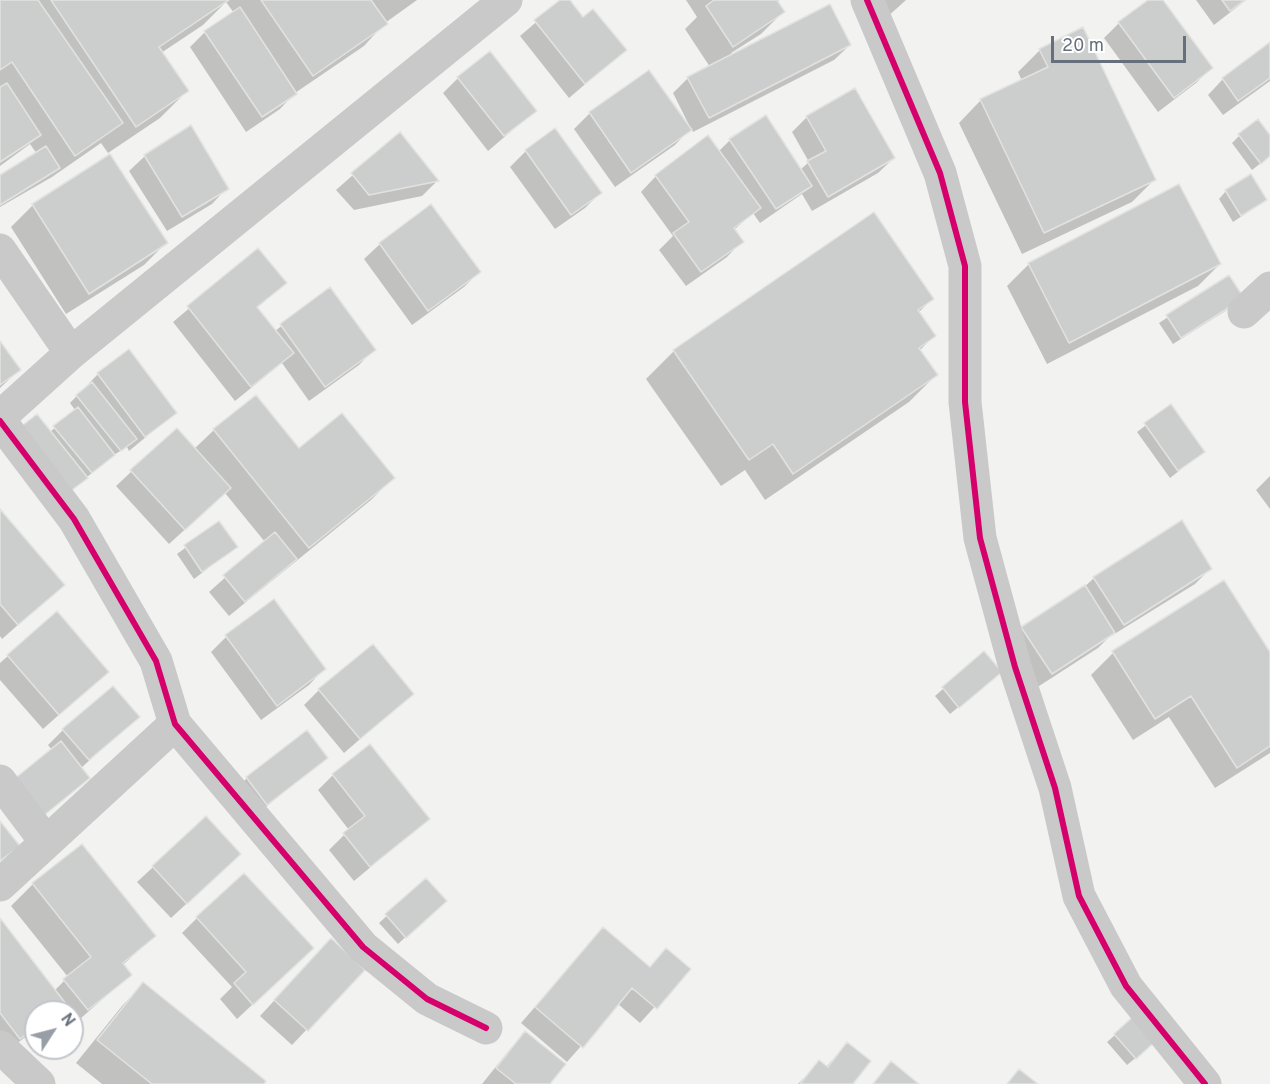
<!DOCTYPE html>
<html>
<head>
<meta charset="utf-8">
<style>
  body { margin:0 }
  #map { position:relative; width:1270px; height:1084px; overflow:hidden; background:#f2f2f1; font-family:Overpass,sans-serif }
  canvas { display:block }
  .north { position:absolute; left:24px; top:1000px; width:60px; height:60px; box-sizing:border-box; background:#fff; border:2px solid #c2c6cb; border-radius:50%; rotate:54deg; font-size:16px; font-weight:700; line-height:24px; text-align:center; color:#66707d }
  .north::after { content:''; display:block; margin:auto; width:21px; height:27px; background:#979ea6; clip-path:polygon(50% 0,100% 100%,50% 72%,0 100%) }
  .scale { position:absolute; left:1051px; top:36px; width:135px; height:27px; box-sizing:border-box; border:3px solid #66707d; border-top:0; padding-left:8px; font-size:18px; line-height:21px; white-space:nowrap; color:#66707d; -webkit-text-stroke:4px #fff; paint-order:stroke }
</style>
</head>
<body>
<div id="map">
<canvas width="1270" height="1084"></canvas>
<div class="north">N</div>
<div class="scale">20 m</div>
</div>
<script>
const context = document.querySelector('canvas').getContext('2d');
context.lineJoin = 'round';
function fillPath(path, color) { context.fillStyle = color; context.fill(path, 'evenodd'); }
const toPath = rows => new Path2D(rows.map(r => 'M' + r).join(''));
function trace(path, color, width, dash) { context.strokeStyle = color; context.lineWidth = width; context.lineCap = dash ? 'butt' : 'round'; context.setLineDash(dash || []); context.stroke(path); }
fillPath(toPath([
  [0,0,417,0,385,23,364,46,295,93,280,109,246,132,190,47,205,32,234,13,226,2,203,25,161,53,187,91,160,118,108,153,101,143,52,177,0,207,0,176,37,154,30,144,0,166],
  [562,0,568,0,583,19,625,50,569,98,520,36],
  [686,0,779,0,777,3,783,12,761,34,731,53,732,55,850,45,834,60,693,132,691,128,675,145,615,187,574,129,590,113,649,72,689,125,673,93,688,78,710,67,685,29,697,17],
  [869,0,906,0,885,19],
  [1151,0,1161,0,1211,68,1196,83,1158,112,1104,38,1119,23],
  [1196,0,1246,0,1214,25],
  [1270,44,1270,81,1223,115,1208,95,1223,79],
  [1040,50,1154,180,1132,202,1022,254,959,123,980,101,1022,81,1018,72],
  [458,78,535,111,488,151,443,93],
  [807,117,894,158,878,173,812,211,802,194,760,223,753,213,734,230,742,241,727,257,686,286,659,250,673,236,641,192,656,176,708,138,718,152,730,140,800,170,809,162,792,132],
  [190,127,227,188,212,204,167,231,129,171,145,156],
  [555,130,600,193,585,208,555,229,510,167,526,151],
  [399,134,437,181,422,196,354,210,336,190],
  [1239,136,1270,138,1270,156,1252,170,1232,143],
  [1226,191,1266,200,1233,222,1219,199],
  [33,205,166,243,144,265,66,314,11,227],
  [874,214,932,299,918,313,934,336,919,351,936,375,909,402,765,500,745,470,721,486,646,379,674,351],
  [380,244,479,272,464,287,412,325,364,259],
  [258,250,285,283,256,309,275,331,330,289,374,349,359,365,309,401,282,363,235,401,173,322],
  [1029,264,1220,264,1198,286,1047,364,1007,286],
  [1229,277,1235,305,1173,344,1159,323],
  [0,344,19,370,0,388],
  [98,374,175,413,129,451,127,447,112,456,60,500,50,432,75,410,70,403],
  [1171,406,1203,452,1170,478,1137,432],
  [214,430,299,450,393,478,371,500,229,616,209,592,265,542,225,493,169,544,116,486,132,471,194,449],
  [1270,476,1270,509,1256,490],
  [0,511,63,585,2,639,0,636],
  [219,523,236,547,194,579,177,554],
  [1210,569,1195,584,1108,638,1098,648,1036,688,1007,643,1022,628,1083,588,1094,578],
  [1223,582,1270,655,1270,753,1215,788,1169,717,1133,740,1091,675,1113,653],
  [273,601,324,669,309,685,261,720,211,652,226,637],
  [56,613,107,672,43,729,0,680,0,663],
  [984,653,992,679,950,714,935,696],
  [319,690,412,694,344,753,304,705],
  [138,717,81,768,88,778,26,831,52,750,48,745,63,730],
  [326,758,251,819,232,793,247,778],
  [333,775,428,819,354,881,329,850,349,830,318,790],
  [206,818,224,869,171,918,137,882],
  [82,846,154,936,123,965,130,975,72,1026,72,1012,36,1012,36,1029,4,1053,0,1048,0,921,54,991,68,977,11,906,33,884],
  [426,880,437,908,398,944,379,923],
  [197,918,297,963,237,1019,220,999,232,987,182,933],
  [603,929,649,968,666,950,689,969,640,1023,618,1004,567,1062,521,1023],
  [316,955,363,970,292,1045,260,1016],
  [143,984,262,1084,102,1084,76,1063,122,1006],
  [525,1033,548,1084,482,1084,510,1049],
  [1115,1035,1149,1047,1127,1065,1107,1042],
  [847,1044,851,1084,798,1084,819,1062,826,1067]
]), '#0003');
const building = toPath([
  [0,0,38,0,123,123,75,156,12,62,0,70,0,0],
  [51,0,229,0,159,47,189,91,136,127,51,0],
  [261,0,371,0,388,24,313,76,261,0],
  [560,0,570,0,583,17,593,9,627,50,585,84,534,20,560,0],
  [714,0,777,0,785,12,733,47,706,6,714,0],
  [1148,0,1163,0,1213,68,1174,98,1118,22,1148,0],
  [1222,0,1245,0,1230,11,1222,0],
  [830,4,851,45,709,118,687,77,830,4],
  [240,7,297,94,262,117,204,31,240,7],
  [1083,27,1156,180,1044,233,980,99,1048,67,1039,49,1083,27],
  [1270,42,1270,78,1238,101,1222,78,1270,42],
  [490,51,537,111,504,136,457,77,490,51],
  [649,70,692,130,631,173,589,112,649,70],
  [7,83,41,135,0,162,0,87,7,83],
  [855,88,895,158,828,197,807,161,826,151,806,116,855,88],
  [766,115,812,186,776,209,729,139,766,115],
  [1258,119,1270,135,1270,156,1261,164,1238,134,1258,119],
  [191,125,229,189,182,217,144,155,191,125],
  [555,128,602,193,571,215,525,150,555,128],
  [400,132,439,181,369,195,351,173,400,132],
  [708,135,761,208,734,228,744,242,701,272,673,233,689,222,655,175,708,135],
  [46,146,60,168,0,205,0,175,46,146],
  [110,154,168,243,89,294,32,204,110,154],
  [1251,174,1267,200,1241,216,1225,190,1251,174],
  [1179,184,1221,264,1069,343,1028,263,1179,184],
  [431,204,481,272,428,311,379,243,431,204],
  [874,212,934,299,918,310,936,336,919,348,938,375,793,474,773,444,749,460,673,350,874,212],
  [258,248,287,283,257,307,294,353,251,387,187,306,258,248],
  [1229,275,1244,298,1181,338,1166,315,1229,275],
  [330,287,376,350,325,387,280,324,330,287],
  [0,341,21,370,0,385,0,341],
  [129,349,177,413,145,437,97,373,129,349],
  [92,382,137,439,121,451,76,395,92,382],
  [256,395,299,448,342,413,395,478,309,548,213,429,256,395],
  [1171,404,1205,452,1178,471,1144,423,1171,404],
  [78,407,115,455,92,473,53,426,78,407],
  [37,414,88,478,68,493,18,429,37,414],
  [177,428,231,488,185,530,130,470,177,428],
  [0,509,65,585,18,625,0,604,0,509],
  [1182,520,1212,569,1124,625,1093,577,1182,520],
  [219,521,238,547,202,572,184,545,219,521],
  [275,532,297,559,245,602,223,575,275,532],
  [1224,580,1270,652,1270,746,1237,768,1191,696,1155,719,1112,651,1224,580],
  [1085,585,1115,633,1052,674,1021,627,1085,585],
  [274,599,326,669,277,706,225,635,274,599],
  [57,611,109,672,59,715,7,655,57,611],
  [373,644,414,694,360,739,318,689,373,644],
  [984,651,1002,672,959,708,942,687,984,651],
  [113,686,140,717,89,760,62,729,113,686],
  [307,730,328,758,267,805,246,777,307,730],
  [61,741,90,778,42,817,13,780,61,741],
  [370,744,430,819,370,867,343,833,365,816,332,774,370,744],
  [206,816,241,854,187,904,152,866,206,816],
  [0,821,20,846,0,861,0,821],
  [82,844,156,936,123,963,132,975,88,1010,63,979,91,957,32,883,82,844],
  [244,873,314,948,253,1005,234,983,246,972,196,917,244,873],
  [426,878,447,901,406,938,385,914,426,878],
  [0,918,66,1004,55,1012,36,1012,36,1027,20,1039,0,1013,0,918],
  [603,927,650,967,666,948,691,969,657,1009,632,988,583,1048,535,1007,603,927],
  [331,938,365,970,308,1031,274,1000,331,938],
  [143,982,266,1081,264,1084,152,1084,97,1040,143,982],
  [1137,1013,1158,1039,1136,1059,1114,1034,1137,1013],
  [525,1031,566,1064,550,1084,516,1084,496,1068,525,1031],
  [847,1042,871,1061,853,1084,800,1084,819,1060,828,1067,847,1042],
  [891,1061,919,1084,873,1084,891,1061],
  [1019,1069,1038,1084,1007,1084,1019,1069]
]);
fillPath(building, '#cccdcd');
trace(building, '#e2e2e0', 1.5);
trace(toPath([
  [867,0,940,173,965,266,965,402,980,538,1015,667,1055,788,1079,896,1126,986,1205,1084],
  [0,250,71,353],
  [1244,312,1270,288],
  [0,417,71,353,506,0],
  [0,421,74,519,156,661,175,724,363,947,427,999,486,1028],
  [0,781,46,842],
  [0,885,175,724],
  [0,1047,39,1084]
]), '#c9c9ca', 33);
trace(toPath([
  [867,0,940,173,965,266,965,402,980,538,1015,667,1055,788,1079,896,1126,986,1205,1084],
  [0,421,74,519,156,661,175,724,363,947,427,999,486,1028]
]), '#d6006c', 6);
</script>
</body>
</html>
